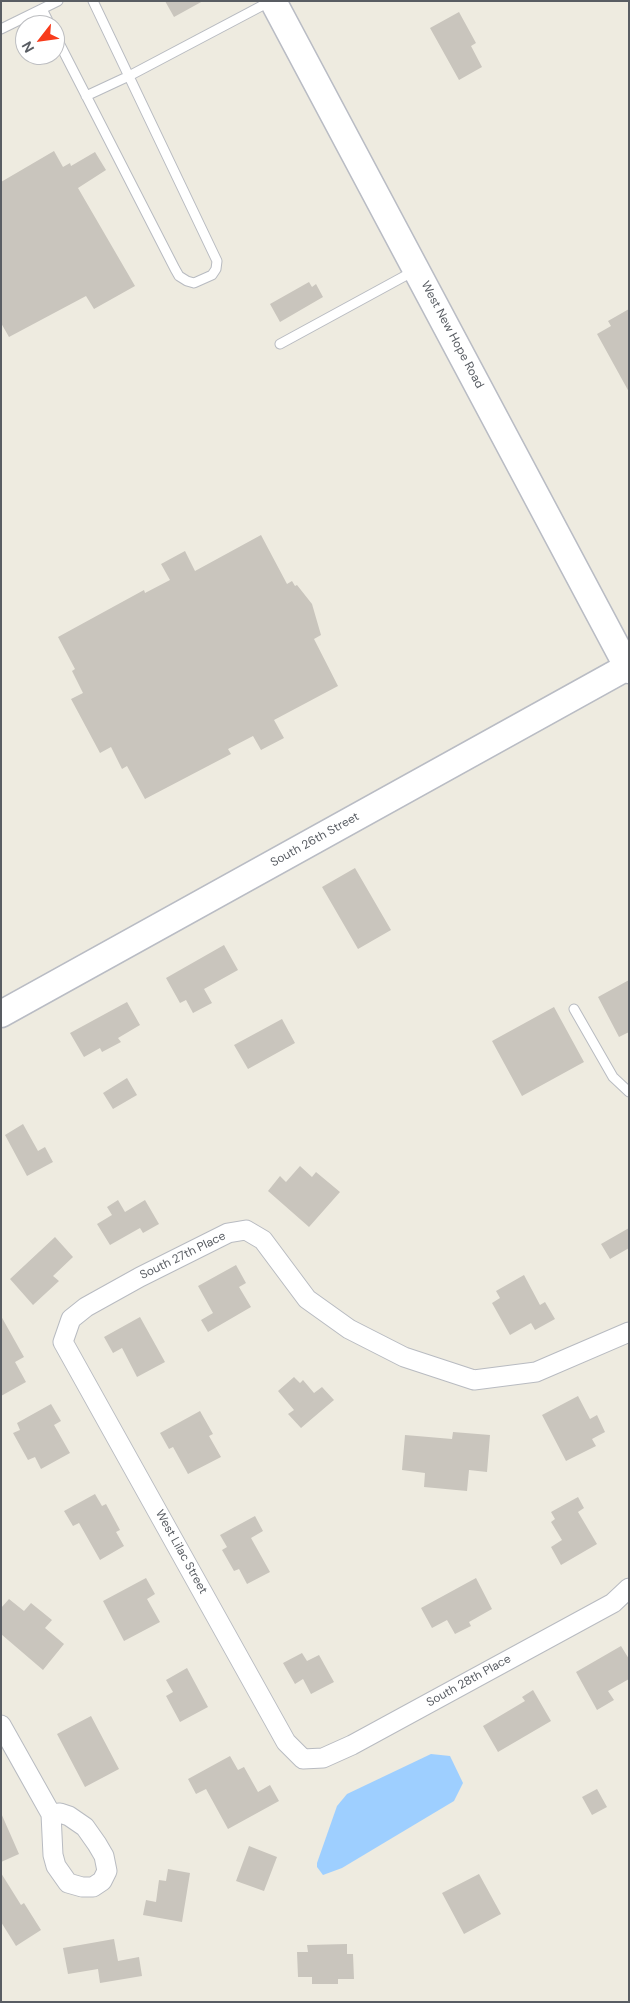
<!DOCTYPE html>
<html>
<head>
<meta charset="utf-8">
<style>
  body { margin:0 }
  #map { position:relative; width:630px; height:2003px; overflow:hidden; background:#eeebe0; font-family:"DM Sans",sans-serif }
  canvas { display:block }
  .frame { position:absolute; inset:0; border:2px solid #595d63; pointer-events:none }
  .north { position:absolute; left:15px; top:15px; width:50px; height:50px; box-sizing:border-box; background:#fff; border:1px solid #bdbec1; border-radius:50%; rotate:240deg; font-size:14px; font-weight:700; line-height:20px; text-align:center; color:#595d63 }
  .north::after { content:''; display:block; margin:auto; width:18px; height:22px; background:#f83b1b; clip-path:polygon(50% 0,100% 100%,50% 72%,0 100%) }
</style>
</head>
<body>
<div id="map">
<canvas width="630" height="2003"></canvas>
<div class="frame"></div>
<div class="north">N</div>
</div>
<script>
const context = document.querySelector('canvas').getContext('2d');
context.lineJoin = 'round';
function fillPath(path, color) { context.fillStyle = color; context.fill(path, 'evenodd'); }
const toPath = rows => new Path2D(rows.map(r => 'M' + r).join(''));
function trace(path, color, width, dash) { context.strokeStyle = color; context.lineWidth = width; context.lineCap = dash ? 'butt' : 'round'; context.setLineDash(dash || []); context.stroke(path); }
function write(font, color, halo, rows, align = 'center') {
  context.font = font + ' "DM Sans",sans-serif'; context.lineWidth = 4; context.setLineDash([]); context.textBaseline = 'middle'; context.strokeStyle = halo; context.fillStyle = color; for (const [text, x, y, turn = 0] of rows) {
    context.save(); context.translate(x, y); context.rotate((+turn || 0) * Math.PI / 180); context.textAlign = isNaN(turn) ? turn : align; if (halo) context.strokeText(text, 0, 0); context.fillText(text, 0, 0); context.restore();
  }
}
fillPath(toPath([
  [431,1754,450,1756,463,1783,454,1801,342,1868,323,1875,317,1867,317,1863,337,1806,347,1794]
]), '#9ecfff');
fillPath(toPath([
  [165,1,203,1,174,17],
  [459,12,476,43,471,46,482,67,459,80,430,28],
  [54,151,63,167,70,163,71,166,95,152,106,170,78,188,135,286,94,309,86,296,9,337,1,323,1,182],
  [309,282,312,287,316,284,323,297,280,322,270,304],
  [629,309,629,392,597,334,611,326,608,321],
  [261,535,287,584,292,581,295,586,297,585,312,604,321,635,314,639,338,686,274,720,284,738,261,750,253,736,228,749,231,754,145,799,127,766,122,769,111,747,100,753,71,699,83,693,72,671,75,669,58,637,144,590,145,593,170,580,161,564,185,551,195,571],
  [355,868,391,930,358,949,322,887],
  [224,945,238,970,204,989,212,1003,193,1013,186,1000,180,1003,166,978],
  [629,980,629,1032,619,1037,598,997],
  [127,1002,140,1025,118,1038,121,1042,102,1052,100,1048,84,1057,70,1033],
  [554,1007,584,1062,522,1096,492,1041],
  [282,1019,295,1043,248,1069,234,1045],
  [127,1078,137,1095,113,1109,103,1093],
  [23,1124,38,1151,45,1147,53,1162,27,1176,5,1135],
  [300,1166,312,1177,316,1172,340,1192,309,1227,268,1191,280,1176,286,1182],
  [118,1200,125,1212,145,1200,159,1224,143,1233,140,1228,110,1245,97,1224,112,1215,107,1207],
  [629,1228,629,1248,610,1259,601,1244],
  [55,1237,73,1257,53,1276,59,1281,33,1305,10,1279],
  [236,1265,246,1283,239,1287,251,1307,208,1332,201,1320,213,1313,198,1286],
  [524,1275,540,1305,545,1302,555,1319,535,1330,531,1323,510,1335,492,1303,500,1298,496,1291],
  [1,1316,24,1357,15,1362,26,1382,1,1396],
  [140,1317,165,1362,137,1377,122,1348,113,1353,104,1337],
  [294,1377,300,1383,303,1380,314,1393,322,1387,334,1400,301,1428,288,1414,294,1410,278,1391],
  [578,1396,590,1419,597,1415,605,1432,592,1439,596,1446,566,1461,542,1415],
  [51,1404,61,1421,54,1425,70,1453,41,1469,35,1457,28,1460,13,1433,20,1430,17,1423],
  [200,1411,213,1434,209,1436,221,1457,188,1474,173,1447,169,1449,160,1433],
  [453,1432,490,1435,487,1472,469,1470,467,1491,424,1487,425,1473,402,1470,405,1435,452,1439],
  [95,1494,102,1506,106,1504,120,1530,116,1532,124,1546,100,1560,79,1523,73,1526,64,1511],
  [578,1497,584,1508,578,1512,597,1544,561,1565,551,1547,562,1540,551,1522,555,1519,551,1512],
  [255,1516,263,1531,251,1538,270,1572,247,1584,239,1569,234,1571,222,1550,227,1547,220,1535],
  [146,1578,155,1594,147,1599,160,1622,124,1641,103,1601],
  [476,1578,492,1609,469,1622,471,1626,455,1634,447,1620,432,1628,421,1608],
  [9,1599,24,1611,31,1603,52,1620,45,1628,64,1644,43,1670,1,1634,1,1608],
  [621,1646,629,1659,629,1679,608,1691,614,1700,597,1710,576,1672],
  [302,1653,307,1661,319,1655,334,1682,311,1694,303,1679,295,1684,283,1663],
  [187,1668,208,1707,180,1722,166,1696,173,1692,166,1680],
  [533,1690,551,1721,498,1752,483,1726,525,1701,522,1697],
  [91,1716,119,1769,85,1787,57,1734],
  [230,1756,238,1770,244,1767,258,1792,270,1785,279,1801,228,1829,206,1789,196,1794,188,1779],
  [597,1789,607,1807,592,1815,582,1797],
  [1,1813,19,1854,1,1862],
  [249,1846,277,1857,264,1891,236,1881],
  [168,1869,190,1873,182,1922,143,1915,146,1900,156,1902,159,1880,166,1881],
  [1,1873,21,1905,24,1903,41,1930,16,1946,1,1922],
  [479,1874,501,1914,464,1934,442,1893],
  [114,1939,118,1961,139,1957,142,1976,100,1983,98,1969,68,1974,63,1948],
  [347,1944,347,1954,353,1954,354,1979,338,1979,338,1984,312,1984,312,1977,298,1977,297,1952,308,1952,307,1945]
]), '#c9c5bd');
const lane = toPath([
  [42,9,50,25],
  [1,29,58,1],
  [55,35,175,269,179,276,187,281,194,283,212,275,216,269,217,261,93,1],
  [86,96,129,76,271,1],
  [280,344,414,271],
  [574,1009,613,1077,629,1092]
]);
const street = toPath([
  [629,1332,536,1372,474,1380,404,1357,349,1329,307,1299,263,1240,246,1230,228,1233,140,1277,86,1307,71,1319,63,1342,286,1742,303,1759,323,1758,352,1745,613,1603,629,1588],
  [1,1725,51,1814,53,1855,56,1866,68,1883,82,1887,93,1887,102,1881,107,1871,104,1856,97,1844,85,1827,69,1816,60,1813,51,1814]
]);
const secondary = toPath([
  [273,1,629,670],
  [1,1014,629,666]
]);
trace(lane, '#b8bbc1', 11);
trace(street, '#b8bbc1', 21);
trace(secondary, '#b9bcc4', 29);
trace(lane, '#fff', 9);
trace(street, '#fff', 19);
trace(secondary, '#fff', 26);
write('12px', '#595d63', '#fff', [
  ["West New Hope Road",452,335,62],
  ["South 26th Street",315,840,-29],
  ["South 27th Place",183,1256,-26],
  ["West Lilac Street",181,1552,61],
  ["South 28th Place",469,1681,-29]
]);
</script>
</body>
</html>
